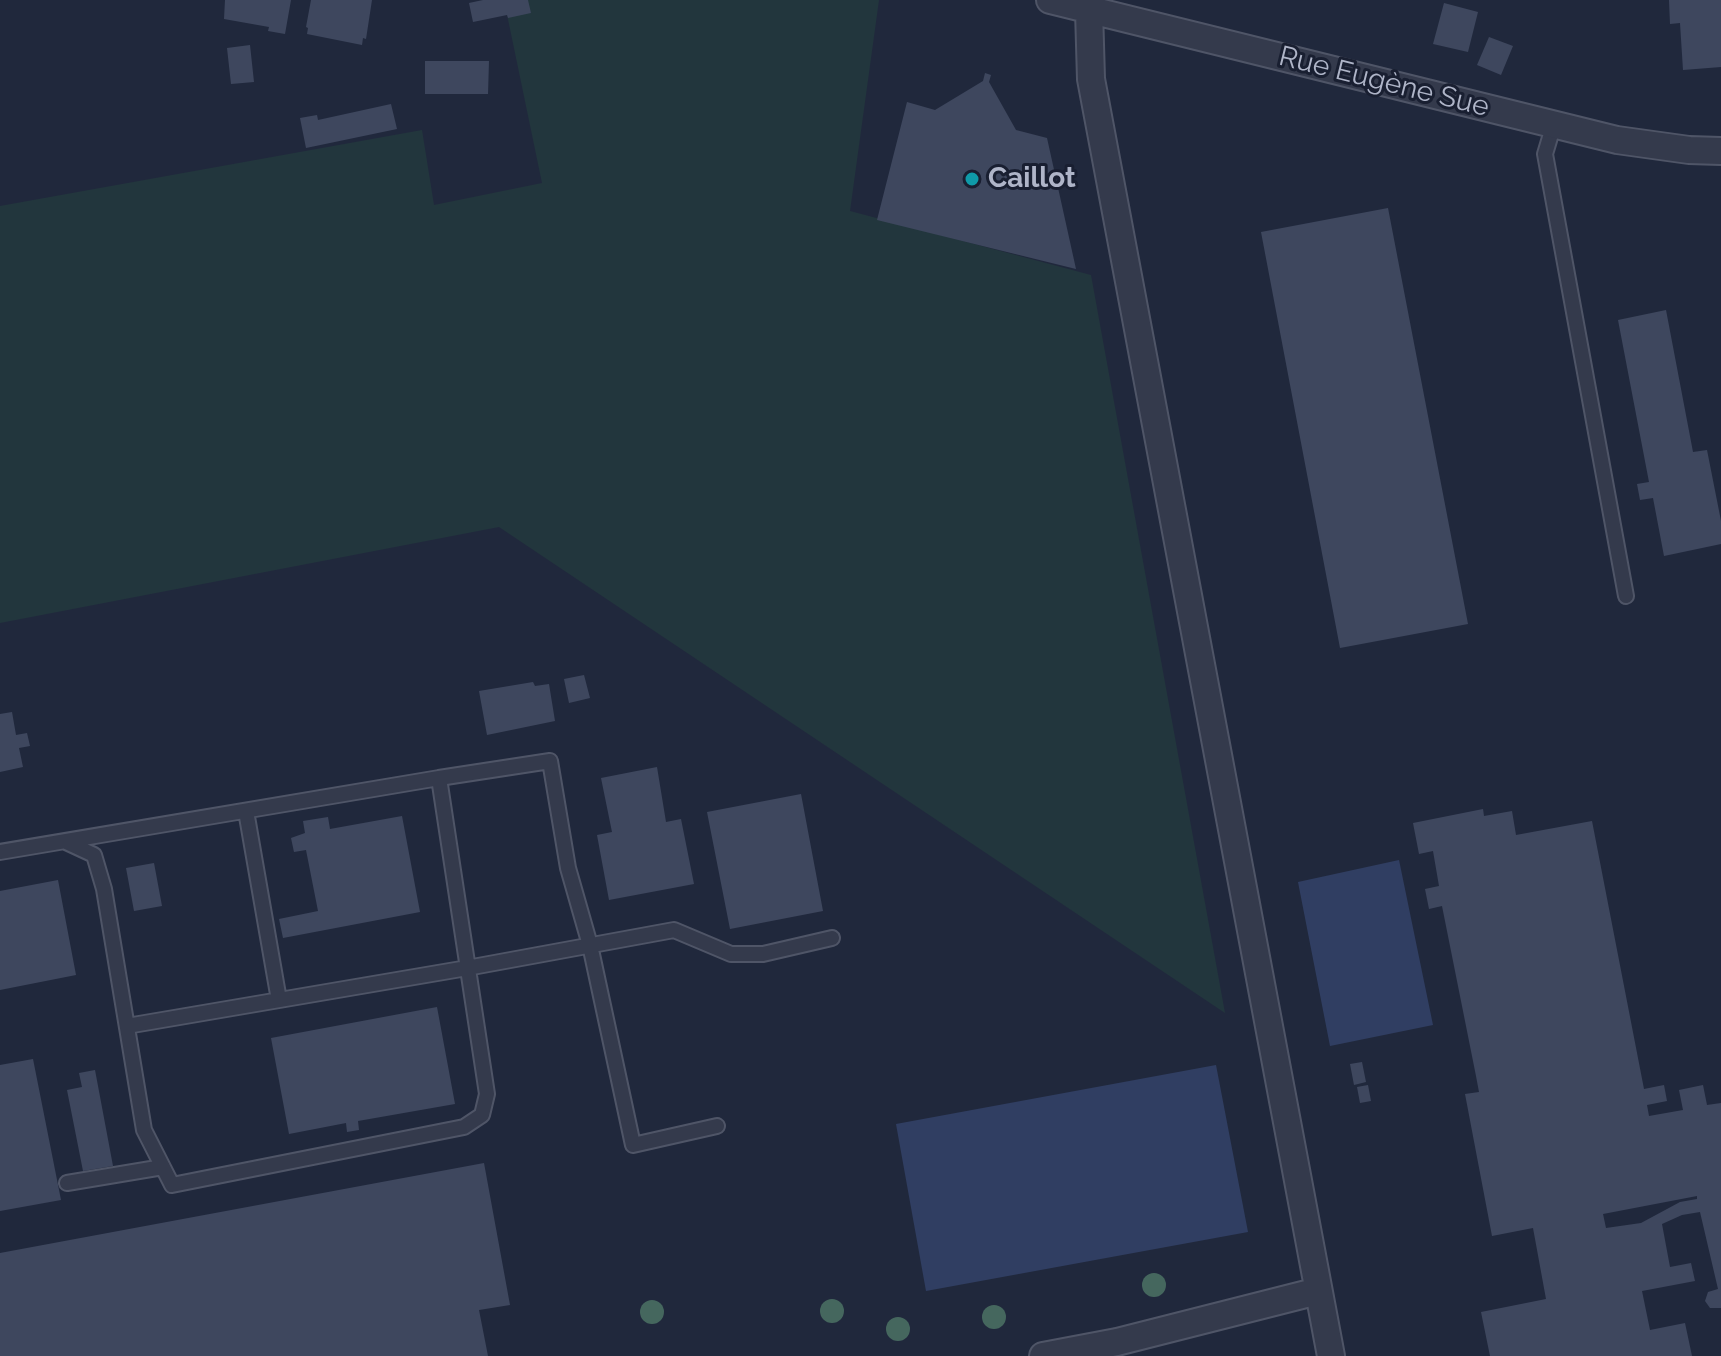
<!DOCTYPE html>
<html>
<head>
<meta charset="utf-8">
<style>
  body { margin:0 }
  canvas { display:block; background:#20283c }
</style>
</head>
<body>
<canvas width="1721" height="1356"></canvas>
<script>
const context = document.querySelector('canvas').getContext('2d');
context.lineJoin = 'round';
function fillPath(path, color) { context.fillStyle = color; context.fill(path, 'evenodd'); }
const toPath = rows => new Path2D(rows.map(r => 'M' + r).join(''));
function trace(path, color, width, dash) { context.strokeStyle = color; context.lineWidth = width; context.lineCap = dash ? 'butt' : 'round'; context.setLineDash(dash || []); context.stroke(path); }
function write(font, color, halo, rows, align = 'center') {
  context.font = font + ' Raleway,sans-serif'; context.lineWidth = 6; context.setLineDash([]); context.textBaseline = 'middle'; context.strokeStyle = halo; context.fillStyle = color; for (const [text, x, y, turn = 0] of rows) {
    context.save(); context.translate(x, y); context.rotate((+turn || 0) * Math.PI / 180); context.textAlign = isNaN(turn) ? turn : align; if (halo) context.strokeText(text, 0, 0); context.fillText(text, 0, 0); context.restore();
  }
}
fillPath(toPath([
  [504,0,879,0,850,211,1091,275,1225,1013,499,527,0,623,0,206,422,130,434,205,542,183]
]), '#22363d');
fillPath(toPath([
  [1399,860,1433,1025,1330,1046,1298,882],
  [1216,1065,1248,1232,926,1291,896,1124]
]), '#303e62');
fillPath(toPath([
  [225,0,291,0,285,34,268,31,269,27,224,19],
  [311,0,372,0,366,39,363,38,362,45,307,34,308,28,306,27],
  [483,0,528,0,531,13,508,18,507,15,473,22,469,3],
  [1669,0,1721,0,1721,67,1683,70,1680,23,1670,24],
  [1444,3,1478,12,1468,52,1433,44],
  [1489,37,1513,46,1501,75,1477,65],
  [250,45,254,82,231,84,227,48],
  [425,61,489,61,488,94,425,94],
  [985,73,991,75,989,82,1016,130,1047,138,1076,269,877,220,907,102,935,110,983,81],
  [391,104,397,129,306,148,300,118,317,115,318,120],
  [1388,208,1468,624,1340,648,1261,232],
  [1666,310,1693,452,1707,450,1721,521,1721,544,1664,556,1653,498,1640,500,1637,484,1649,482,1618,320],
  [584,675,590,698,569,703,564,679],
  [533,682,535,686,549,684,555,721,487,735,479,691],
  [12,712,16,735,27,733,30,746,19,748,23,767,0,772,0,714],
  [657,767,666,822,681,819,694,884,609,900,597,835,612,832,601,778],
  [801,794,823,911,730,929,707,812],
  [1483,809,1484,816,1512,811,1516,835,1592,821,1644,1089,1664,1085,1667,1101,1647,1105,1649,1116,1683,1110,1679,1090,1703,1085,1707,1105,1721,1103,1721,1308,1710,1308,1705,1301,1708,1292,1718,1289,1700,1212,1682,1215,1662,1224,1670,1267,1691,1263,1695,1281,1642,1291,1650,1330,1685,1323,1692,1356,1490,1356,1481,1312,1546,1299,1533,1228,1492,1236,1465,1094,1479,1092,1476,1076,1442,906,1429,909,1425,889,1439,886,1433,851,1419,854,1413,823],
  [1697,1196,1697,1199,1680,1202,1641,1223,1606,1228,1603,1214],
  [402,816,420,912,283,938,279,919,318,911,306,850,294,852,291,838,305,833,303,821,328,817,330,829],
  [154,863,162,906,134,911,126,868],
  [58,880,76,975,0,990,0,891],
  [437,1007,455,1104,358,1121,359,1130,347,1132,346,1123,289,1134,271,1038],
  [33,1059,61,1200,0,1211,0,1065],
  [1362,1062,1366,1082,1354,1085,1350,1064],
  [95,1070,113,1166,83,1171,67,1090,82,1087,79,1073],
  [1368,1085,1371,1101,1360,1103,1357,1087],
  [484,1163,510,1305,479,1310,488,1356,0,1356,0,1253]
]), '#3e475e');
const service = toPath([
  [1554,124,1545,154,1626,596],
  [439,778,550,761,568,868,590,945,633,1145,717,1126],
  [246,811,279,1000],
  [0,852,439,778,487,1094,482,1115,464,1127,172,1185,144,1130,104,889,94,855,66,842],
  [127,1026,467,968,674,930,731,954,763,954,832,938],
  [67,1183,163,1167]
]);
const minor = toPath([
  [1050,0,1617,140,1689,150,1721,151],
  [1089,10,1091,79,1331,1356],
  [1043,1356,1117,1342,1318,1291]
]);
trace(service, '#4f5567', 18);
trace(minor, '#4f5567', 30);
trace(service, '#343a4c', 14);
trace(minor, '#343a4c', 26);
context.fillStyle = '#45675e';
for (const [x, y] of [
  [1154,1285],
  [832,1311],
  [652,1312],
  [994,1317],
  [898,1329]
]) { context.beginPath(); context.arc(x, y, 12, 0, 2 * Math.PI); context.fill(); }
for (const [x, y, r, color] of [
  [972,179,8,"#0f9aa8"]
]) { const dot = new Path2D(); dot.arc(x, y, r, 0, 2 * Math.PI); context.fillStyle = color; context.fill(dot); trace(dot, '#191f31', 3); }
write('28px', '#afb5c8', '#191f31', [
  ["Rue Eugène Sue",1384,82,14]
]);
write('bold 28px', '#afb5c8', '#191f31', [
  ["Caillot",988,179]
], 'left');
</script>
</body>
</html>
